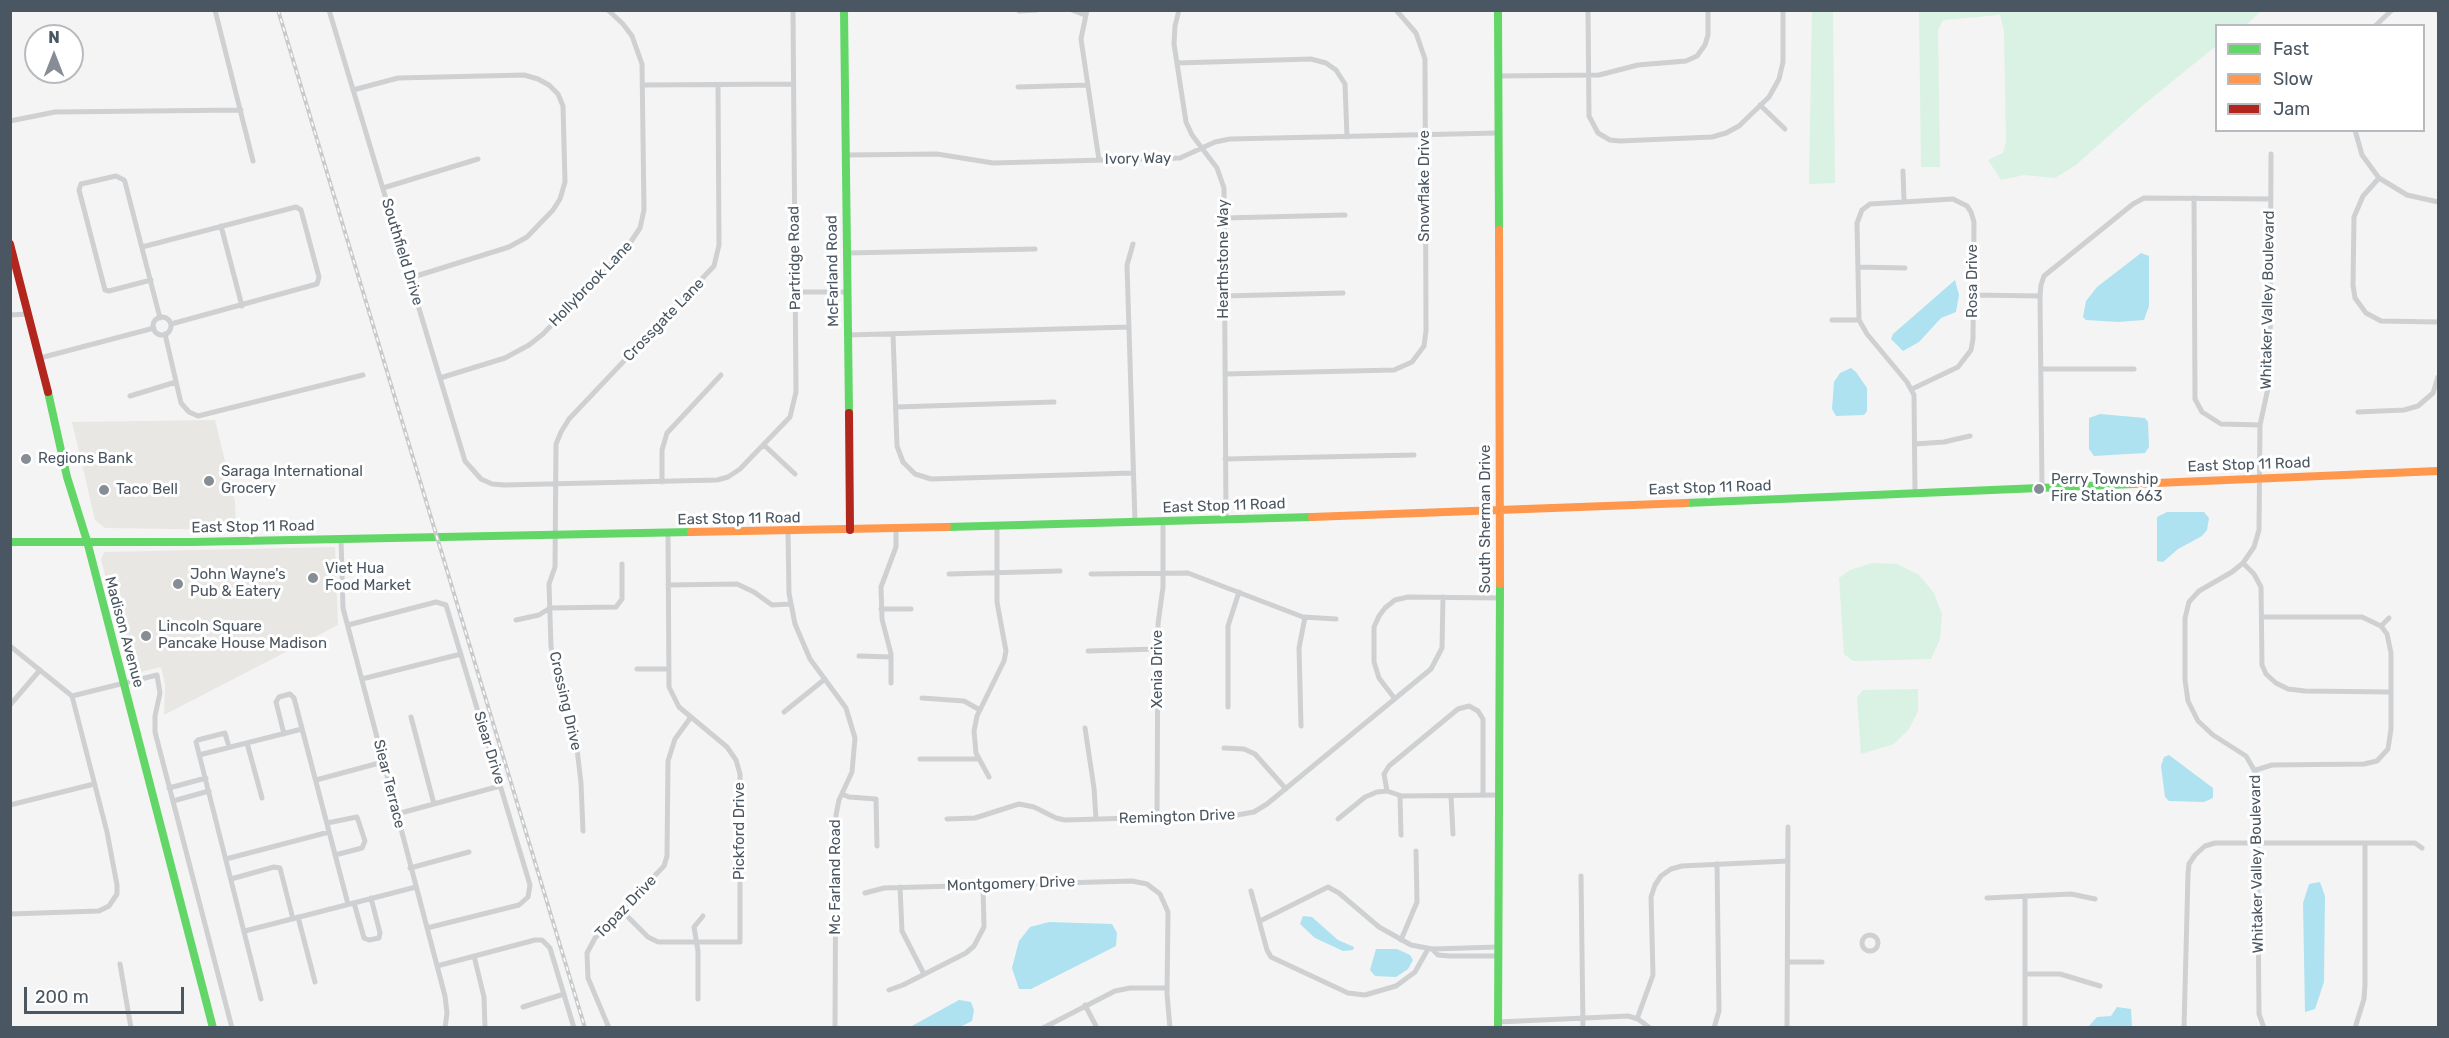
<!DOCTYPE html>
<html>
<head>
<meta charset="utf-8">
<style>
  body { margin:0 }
  #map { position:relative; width:2449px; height:1038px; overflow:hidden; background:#f4f4f4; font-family:Rubik,sans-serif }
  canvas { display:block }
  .frame { position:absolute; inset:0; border:12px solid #4a5661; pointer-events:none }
  .legend { position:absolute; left:2215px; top:24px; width:210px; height:108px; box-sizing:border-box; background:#fff; border:2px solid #b7bbc0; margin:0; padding:8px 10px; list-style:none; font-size:18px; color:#4a5661 }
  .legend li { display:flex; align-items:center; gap:12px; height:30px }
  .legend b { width:30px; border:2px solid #b7bbc0 }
  .north { position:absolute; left:24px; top:24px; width:60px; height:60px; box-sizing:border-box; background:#fff; border:2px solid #b7bbc0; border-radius:50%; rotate:0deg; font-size:16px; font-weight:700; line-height:24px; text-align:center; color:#4a5661 }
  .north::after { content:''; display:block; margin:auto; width:21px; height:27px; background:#868d94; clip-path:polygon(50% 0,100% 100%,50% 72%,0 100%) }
  .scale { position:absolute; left:24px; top:987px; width:160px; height:27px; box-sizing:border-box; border:3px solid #4a5661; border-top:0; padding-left:8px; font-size:18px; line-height:21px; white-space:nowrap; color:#4a5661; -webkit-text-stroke:4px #fff; paint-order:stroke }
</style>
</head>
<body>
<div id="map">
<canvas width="2449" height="1038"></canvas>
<div class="frame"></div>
<ul class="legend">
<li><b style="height:8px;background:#63d668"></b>Fast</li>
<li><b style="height:8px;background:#ff974d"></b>Slow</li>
<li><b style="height:8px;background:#b3261e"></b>Jam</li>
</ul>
<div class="north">N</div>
<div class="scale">200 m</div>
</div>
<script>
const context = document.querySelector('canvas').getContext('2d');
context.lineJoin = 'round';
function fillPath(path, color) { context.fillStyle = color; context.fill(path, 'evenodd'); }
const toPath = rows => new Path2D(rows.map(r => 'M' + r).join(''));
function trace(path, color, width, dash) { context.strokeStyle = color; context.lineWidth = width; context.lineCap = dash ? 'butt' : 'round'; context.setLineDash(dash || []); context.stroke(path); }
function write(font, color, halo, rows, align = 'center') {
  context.font = font + ' Rubik,sans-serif'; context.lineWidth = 6; context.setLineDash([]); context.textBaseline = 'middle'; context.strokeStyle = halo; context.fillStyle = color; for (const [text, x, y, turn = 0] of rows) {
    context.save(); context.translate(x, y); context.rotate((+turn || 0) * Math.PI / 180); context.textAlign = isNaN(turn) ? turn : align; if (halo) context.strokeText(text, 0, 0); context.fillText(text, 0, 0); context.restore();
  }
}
fillPath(toPath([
  [215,420,235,502,236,530,105,528,95,520,72,422],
  [335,547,338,625,164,715,165,685,161,667,132,674,101,560,104,552]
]), '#e8e7e3');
fillPath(toPath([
  [1812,11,1833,11,1835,183,1809,184],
  [1919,11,1919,10,2261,11,2246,25,2216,26,2216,46,2142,106,2076,165,2055,178,2024,175,2001,180,1988,160,2003,153,2006,142,2004,31,2000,15,1943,20,1938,30,1940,167,1921,167],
  [1872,563,1897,564,1919,575,1934,593,1942,614,1940,639,1931,659,1853,661,1844,654,1839,578,1850,570],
  [1918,689,1918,711,1909,729,1894,744,1861,754,1857,697,1863,690]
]), '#d9f2e3');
fillPath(toPath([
  [2141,253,2149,256,2149,306,2144,320,2118,322,2086,320,2083,317,2086,301,2097,287],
  [1955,280,1959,295,1956,312,1941,318,1919,342,1903,351,1891,339,1893,334],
  [1851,368,1856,372,1867,388,1867,411,1864,415,1836,416,1832,409,1834,382,1840,373],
  [2100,414,2145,418,2148,422,2149,447,2145,453,2094,456,2089,449,2089,418],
  [2167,512,2204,512,2209,518,2207,530,2202,536,2178,549,2163,562,2157,561,2157,517],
  [2169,755,2213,788,2213,798,2204,802,2169,801,2165,797,2161,766,2164,757],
  [2320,882,2325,896,2324,982,2315,1009,2305,1012,2303,903,2309,884],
  [1303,916,1312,917,1338,940,1354,947,1353,950,1343,951,1315,938,1300,924],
  [1049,922,1112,924,1117,933,1116,946,1031,989,1019,989,1012,968,1019,941,1030,927],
  [1376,949,1397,949,1410,955,1413,960,1408,969,1396,977,1375,976,1370,970],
  [959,1000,971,1002,974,1010,972,1021,960,1027,910,1027],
  [2117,1007,2131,1009,2132,1027,2088,1027,2097,1017,2111,1016]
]), '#aee2f0');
trace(toPath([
  [215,10,253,161],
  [329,10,465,461,481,479,492,484,504,485,717,480,728,477,740,469,790,417,796,392,793,10],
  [1072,10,1085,15],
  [1087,10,1081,39,1099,160],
  [1179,10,1175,26,1174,44,1186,122,1192,135,1217,168,1224,188,1226,519],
  [1588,10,1589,116,1598,133,1610,140,1620,141,1712,137,1726,133,1739,126,1769,97,1779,79,1783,62,1783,10],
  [2438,10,2438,11],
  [1019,11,1037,10],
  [2375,26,2392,10],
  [1177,63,1311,59,1326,63,1336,70,1345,84,1347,137],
  [1498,76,1599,75,1638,65,1686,61,1697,56,1705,45,1708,35,1708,10],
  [643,85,793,84],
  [1018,87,1088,85],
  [353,90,398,78,524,75,538,79,549,85,558,94,563,106,565,182,560,199,553,210,527,237,509,247,410,278],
  [1760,105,1785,129],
  [10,121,55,112,241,110],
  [2355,130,2362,155,2379,178,2407,195,2438,202],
  [846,155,937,154,993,163,1180,158,1215,142,1230,139,1498,133],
  [1903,171,1904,201],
  [2379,178,2363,196,2354,217,2353,285,2355,298,2366,313,2381,321,2438,322],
  [383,188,478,159],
  [2194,198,2195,399,2202,412,2221,424,2260,425],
  [1224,218,1345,215],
  [221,226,242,306],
  [1133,244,1127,265,1135,522],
  [142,247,296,207,301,210,319,277,317,284,171,324],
  [847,253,1035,249],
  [1858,267,1905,268],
  [151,280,109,291,105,290,79,190,81,184,116,176,124,180,125,182,160,318],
  [796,292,847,292],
  [1973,295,2040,296],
  [1224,296,1343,293],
  [10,315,28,314],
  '153 326a9 9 0 1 1 18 0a9 9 0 1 1-18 0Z',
  [1832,320,1859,320],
  [165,334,181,403,189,412,198,416,363,375],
  [893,334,897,446,903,462,915,474,931,479,1133,473],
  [848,335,1129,327],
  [40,358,154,328],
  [2041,369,2134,369],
  [1225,374,1394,370,1412,362,1424,346,1426,331,1425,59,1416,33,1396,10],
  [440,378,505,358,529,345,543,334,630,243,640,228,644,210,642,64,632,36,623,24,608,10],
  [1912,389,1958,367,1971,350,1973,339,1974,222,1971,212,1967,206,1953,199,1870,204,1862,210,1857,223,1859,320,1867,334,1907,382,1914,395,1915,493],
  [130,396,176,382],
  [896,407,1054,402],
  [2358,412,2404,410,2418,406,2433,393,2438,377],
  [1915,444,1944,442,1970,436],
  [764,445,795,474],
  [1225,459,1414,455],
  [662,482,662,450,667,433,721,375],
  [2042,488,2040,296,2041,285,2044,276,2133,204,2144,198,2271,199],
  [788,531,789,593,795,624,810,659,846,708,855,738,852,772,839,800,836,815,835,1028],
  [341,539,343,608,445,996,447,1013,445,1028],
  [2243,563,2254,574,2261,587,2262,665,2266,674,2276,683,2288,689,2305,691,2390,692],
  [949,574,1060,571],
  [1091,574,1188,573,1303,617,1336,619],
  [668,585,737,584,754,592,772,605,790,604],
  [881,609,911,609],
  [516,620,539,615,550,608,616,607,622,599,622,564],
  [348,625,436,602,446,605,530,885,528,897,519,905,427,928],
  [2381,626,2389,618],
  [10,646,72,696,157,675,160,693,155,716,155,732,232,1028],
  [1088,651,1158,649],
  [859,656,891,657],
  [637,669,667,669],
  [362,679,461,654],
  [891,683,891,654,882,619,881,587,896,547,896,529],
  [922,698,964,701,980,710],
  [1395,699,1379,678,1374,662,1374,627,1379,616,1385,608,1395,600,1408,597,1499,598],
  [10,705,40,670],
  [1228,707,1228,626,1239,592],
  [784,712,825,679],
  [411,717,434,804],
  [1301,726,1299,648,1305,617],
  [1085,728,1094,788,1096,819],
  [284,734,276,702,279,697,290,694,294,698,348,904],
  [247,743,262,798],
  [229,747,225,733,198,740,196,742,261,999],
  [1224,748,1244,749,1255,754,1286,789],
  [199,755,302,729],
  [920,759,979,759],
  [2256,770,2272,765,2364,764,2377,761,2388,749,2391,729,2391,653,2387,634,2381,626,2362,617,2262,617],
  [989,777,976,753,974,731,977,716,1004,661,1006,651,997,602,997,526],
  [316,780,383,762],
  [169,788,206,778],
  [1387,791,1384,774,1389,766,1458,709,1469,706,1478,711,1483,719,1483,795],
  [842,794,849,797,876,799,877,846],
  [1400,796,1401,835],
  [1451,796,1453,834],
  [173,801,209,791],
  [10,805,94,784],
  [397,814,500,786],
  [1157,817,1158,624,1163,587,1163,521],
  [947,819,975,818,1019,804,1034,807,1056,818,1065,820,1237,815,1254,812,1267,804,1431,669,1442,648,1443,597],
  [1338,819,1365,797,1377,792,1387,791,1402,796,1498,795],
  [327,823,357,817,365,841,362,848,335,855],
  [583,831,581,783,575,732,551,647,549,584,555,567,556,444,561,432,569,419,714,266,719,245,718,85],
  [226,859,329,832],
  [410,868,469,852],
  [1581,876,1583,1028],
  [231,879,274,867,280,868,293,919],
  [900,887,902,931,924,974],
  [1251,891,1267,950,1271,957,1348,993,1365,995,1396,986,1415,972,1428,949],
  [865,893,884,888,1132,881,1147,884,1160,894,1168,912,1167,994,1170,1028],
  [2025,896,2025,1028],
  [1987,898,2071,894,2095,899],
  [354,903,364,938,369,940,379,938,380,933,371,898],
  [622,911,648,937,658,942,740,942,740,774,736,760,727,747,679,707,669,687,668,533],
  [10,914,99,911,109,906,117,894,117,885,107,832,72,696],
  [298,917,315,982],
  [1260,921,1328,887,1339,893,1379,927,1411,945,1432,949,1498,947],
  [245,931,416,887],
  '1862 943a8 8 0 1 1 16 0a8 8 0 1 1-16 0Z',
  [1401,940,1417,902,1416,851],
  [1432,949,1438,955,1449,956,1497,956],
  [474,956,484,997,485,1028],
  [1788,962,1822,962],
  [120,964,131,1028],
  [437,966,535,940,542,940,550,948,574,1028],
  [2025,974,2060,974,2100,986],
  [889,990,903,985,966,953,974,946,984,927,983,885],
  [698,999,698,951,694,927,703,916],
  [1085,1005,1097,1028],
  [523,1007,564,994],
  [1637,1019,1653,975,1651,897,1655,885,1661,876,1671,869,1682,866,1788,861],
  [1498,1022,1628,1016,1638,1019,1650,1028],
  [609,1028,588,978,587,953,595,938,664,866,667,856,668,761,675,739,691,717],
  [1043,1028,1115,991,1130,988,1167,988],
  [1714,1028,1719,1011,1717,864],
  [1787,1028,1788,827],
  [2184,1028,2188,874,2189,864,2195,855,2205,846,2215,843,2415,843,2422,848],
  [2264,1028,2259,1014,2257,775,2246,756,2213,735,2198,721,2188,701,2185,680,2185,618,2189,602,2199,591,2232,572,2243,563,2254,547,2259,530,2260,425,2270,379,2271,154],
  [2355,1028,2364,999,2365,985,2365,843]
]), '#ced0d2', 5);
trace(toPath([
  [844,10,849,413],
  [1498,10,1499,230],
  [48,392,67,477,87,541,213,1028],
  [1686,503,2133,484],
  [947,527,1312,517],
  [10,542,192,542,691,532],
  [1498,1028,1500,584]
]), '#63d668', 8);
trace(toPath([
  [1499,230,1500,584],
  [2133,484,2438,471],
  [1312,517,1686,503],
  [691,532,947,527]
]), '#ff974d', 8);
trace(toPath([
  [10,244,48,392],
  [849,413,850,530]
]), '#b3261e', 8);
const rail = toPath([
  [278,10,585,1028]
]);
trace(rail, '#c9cacc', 4);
trace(rail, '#fff', 1.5, [4.5]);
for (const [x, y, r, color] of [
  [26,459,6,"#868d94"],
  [209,481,6,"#868d94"],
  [2039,489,6,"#868d94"],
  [104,490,6,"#868d94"],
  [313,578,6,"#868d94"],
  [178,584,6,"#868d94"],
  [146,636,6,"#868d94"]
]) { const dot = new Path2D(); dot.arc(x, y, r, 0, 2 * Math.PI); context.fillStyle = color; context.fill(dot); trace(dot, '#fff', 2); }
write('15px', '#4a5661', '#fff', [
  ["Ivory Way",1138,159,-1],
  ["Snowflake Drive",1425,186,-90],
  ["Southfield Drive",402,252,73],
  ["Partridge Road",795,258,-91],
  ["Hearthstone Way",1224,259,-90],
  ["McFarland Road",833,271,-91],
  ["Rosa Drive",1973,281,-90],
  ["Hollybrook Lane",591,284,-46],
  ["Whitaker Valley Boulevard",2268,300,-89],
  ["Crossgate Lane",664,320,-46],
  ["East Stop 11 Road",2249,465,-2],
  ["East Stop 11 Road",1710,488,-2],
  ["East Stop 11 Road",1224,506,-2],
  ["East Stop 11 Road",739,519,-1],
  ["South Sherman Drive",1486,519,-90],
  ["East Stop 11 Road",253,527,-1],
  ["Madison Avenue",124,632,75],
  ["Xenia Drive",1158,669,-90],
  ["Crossing Drive",565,701,77],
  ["Siear Drive",489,748,73],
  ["Siear Terrace",389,784,76],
  ["Remington Drive",1177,817,-2],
  ["Pickford Drive",740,831,-90],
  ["Whitaker Valley Boulevard",2257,864,-91],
  ["Mc Farland Road",836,877,-90],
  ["Montgomery Drive",1011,884,-2],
  ["Topaz Drive",626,907,-46]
]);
write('15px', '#4a5661', '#fff', [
  ["Regions Bank",38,459],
  ["Saraga International",221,472],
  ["Grocery",221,489],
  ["Perry Township",2051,480],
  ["Fire Station 663",2051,497],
  ["Taco Bell",116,490],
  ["Viet Hua",325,569],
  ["Food Market",325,586],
  ["John Wayne's",190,575],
  ["Pub & Eatery",190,592],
  ["Lincoln Square",158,627],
  ["Pancake House Madison",158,644]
], 'left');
</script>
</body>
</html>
